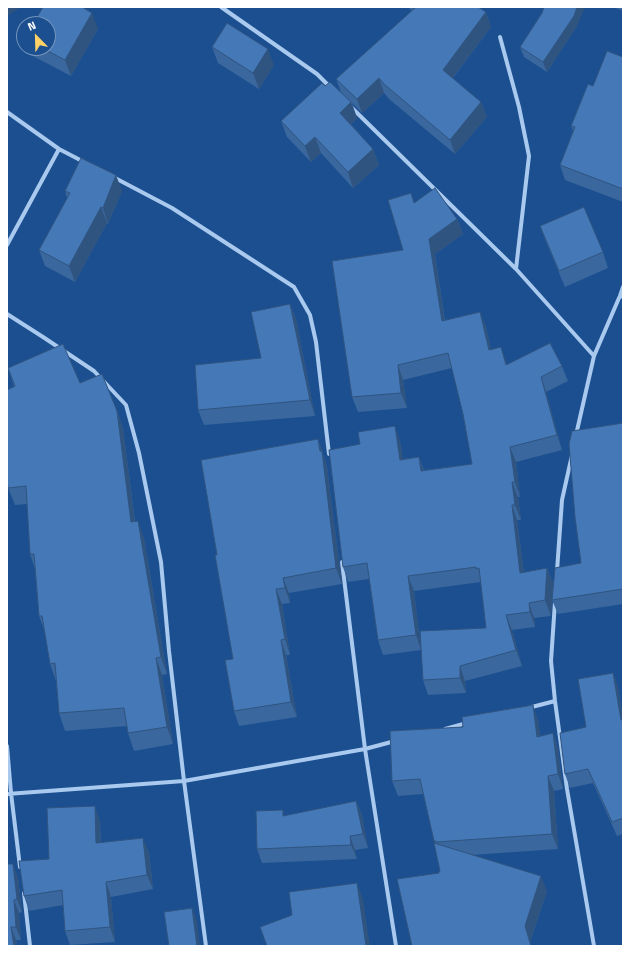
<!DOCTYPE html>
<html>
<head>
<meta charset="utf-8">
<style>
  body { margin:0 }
  #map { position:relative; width:630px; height:953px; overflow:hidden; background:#1b4f8f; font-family:"Titillium Web",sans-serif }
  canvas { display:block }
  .frame { position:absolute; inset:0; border:8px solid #fff; pointer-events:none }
  .north { position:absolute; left:16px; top:16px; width:40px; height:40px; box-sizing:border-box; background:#1b4f8f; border:1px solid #7695bc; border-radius:50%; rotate:337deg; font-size:11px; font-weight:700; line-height:16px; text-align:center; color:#fff }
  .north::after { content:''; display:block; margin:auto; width:14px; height:18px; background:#ffd166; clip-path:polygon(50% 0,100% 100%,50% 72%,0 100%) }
</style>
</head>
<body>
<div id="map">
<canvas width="630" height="953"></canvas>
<div class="frame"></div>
<div class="north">N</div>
</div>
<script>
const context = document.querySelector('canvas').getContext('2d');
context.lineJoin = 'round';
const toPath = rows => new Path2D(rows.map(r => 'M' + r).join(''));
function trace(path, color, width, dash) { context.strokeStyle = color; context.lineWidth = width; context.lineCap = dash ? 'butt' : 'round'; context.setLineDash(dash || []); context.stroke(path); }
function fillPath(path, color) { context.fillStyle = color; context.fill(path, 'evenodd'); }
trace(toPath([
  [221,7,317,74,330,87],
  [500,37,519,107,529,156,516,269],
  [351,107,516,269,594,356],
  [7,112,59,149,84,162],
  [115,178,172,208,294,287,310,315,316,342,329,454],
  [7,245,59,149],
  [620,296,623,287],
  [7,314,43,337,94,371,126,405,139,453,161,562,169,651,184,781,206,946],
  [576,435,594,356,619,298,623,294],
  [342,562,365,749,396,946],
  [557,571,562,500,572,455],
  [555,602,551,661,555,701,567,789,594,946],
  [528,708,555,701],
  [445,729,467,723],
  [7,746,11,793,20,867],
  [7,794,184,781,365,749,395,741],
  [24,893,30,946]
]), '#a9c9ee', 4);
fillPath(toPath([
  [408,7,478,7,486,12,491,27,453,78,481,102,487,117,455,154,389,99,384,93,362,113,352,103,357,118,351,124,373,149,379,165,353,188,321,153,311,162,287,137,281,121,325,86,341,92,336,79,412,11],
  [613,7,623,7,623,11],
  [542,13,577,26,547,72,524,57,520,47],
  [98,29,71,76,31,55,28,48,48,48],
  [212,47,274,65,259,89,218,63],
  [623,57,623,202,565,180,560,165,573,131,571,126,593,86],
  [65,191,122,191,108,224,107,223,75,282,45,266,39,250,67,198],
  [415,202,457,219,463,234,435,254,445,320,480,312,486,327,491,349,506,362,507,365,562,366,568,381,546,392,562,450,516,462,520,497,518,497,521,520,517,520,524,572,547,568,553,583,551,616,534,618,535,627,512,630,522,666,465,681,466,693,428,695,423,680,486,628,481,582,414,591,421,650,383,655,378,640,369,579,348,582,343,567,400,441,403,459,419,457,424,470,472,464,463,414,452,368,403,380,407,408,358,412,352,397,403,250],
  [540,226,603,252,608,268,565,287,546,242],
  [290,304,296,319,315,416,204,425,198,410,261,358],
  [8,368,80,383,117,411,123,428,135,521,144,538,167,674,162,675,173,744,134,751,128,733,127,726,65,731,59,713,56,681,50,664,45,632,39,616,35,569,30,554,27,504,15,505,8,488,14,387],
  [623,423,623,604,558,614,552,600,581,563],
  [318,439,327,466,342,584,289,593,290,603,282,604,290,655,286,655,297,717,239,726,234,711,233,659,217,555],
  [613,673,618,687,623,718,623,834,617,836,593,783,570,788,565,774,586,727],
  [538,720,540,736,553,733,558,748,563,789,554,791,558,849,472,855,547,891,530,942,439,873,440,871,435,843,423,794,398,796,392,781,463,727],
  [356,801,362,815,368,848,355,850,357,859,262,863,257,849,285,816],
  [100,821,101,843,149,852,153,889,111,897,115,942,70,945,65,931,63,905,29,911,24,896,49,859],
  [18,877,22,912,19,913,21,940,16,940,17,946,7,946]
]), '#3a679d');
fillPath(toPath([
  [7,7,21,7,7,16],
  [577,7,585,7,577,26,547,72,543,62],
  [486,12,491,27,448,84,443,70],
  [92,13,98,29,71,76,65,60],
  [268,49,274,65,259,89,253,73],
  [379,78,384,93,362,113,357,99],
  [351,102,357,118,346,129,340,113],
  [481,102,487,117,455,154,450,140],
  [315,137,321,153,311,162,305,146],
  [373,149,379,165,353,188,348,172],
  [116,175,122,191,108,224,103,208],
  [101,207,107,223,75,282,69,266],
  [457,219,463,234,435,254,447,336,442,321,429,239],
  [290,304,296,319,315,416,310,400],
  [480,312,486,327,495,365,489,350],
  [501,347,506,362,511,380,506,365],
  [398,365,403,380,407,408,401,393],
  [541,377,546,392,562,450,557,435],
  [117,411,123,428,137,539,131,522],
  [395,426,400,441,406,475,400,460],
  [318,439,327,466,342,584,336,568,320,451],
  [510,447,516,462,520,497,515,482],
  [419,457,424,472,421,471],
  [512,482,518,497,521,520,515,505],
  [512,505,517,520,526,588,520,573],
  [138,521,144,538,167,674,161,657],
  [547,568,553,583,551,616,545,600],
  [408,576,414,591,421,650,416,635],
  [283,578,289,593,290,603,285,588],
  [276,589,282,604,290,655,285,639],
  [529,603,534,618,535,627,530,612],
  [506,615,512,630,522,666,516,650],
  [281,640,286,655,297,717,291,702],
  [156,658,162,675,173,744,167,727],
  [460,666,465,681,466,693,460,678],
  [613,673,618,687,623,718,623,727,621,720],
  [533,705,538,720,543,751,537,737],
  [553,733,558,748,563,789,558,774],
  [548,776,554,791,558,849,552,834],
  [356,801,362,815,368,848,363,834],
  [95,806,100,821,101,858,96,843],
  [350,836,355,850,357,859,351,845],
  [143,838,149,852,153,889,147,875],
  [13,864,18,877,22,912,17,899],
  [541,876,547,891,530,942,532,946,531,946,525,926],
  [106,882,111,897,115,942,110,927],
  [357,883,363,899,370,946,366,946],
  [14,900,19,913,21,940,16,927],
  [192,908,197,921,200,946,197,946],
  [11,927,16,940,17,946,14,946]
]), '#305480');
const building = toPath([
  [43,7,82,7,92,13,65,60,42,48,48,48,48,24,33,24,43,7],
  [416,7,478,7,486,12,443,70,481,102,450,140,384,84,379,78,357,99,336,79,416,7],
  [544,7,577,7,574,16,543,62,520,47,542,13,544,7],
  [227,23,268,49,253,73,212,47,227,23],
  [607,51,623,57,623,189,560,165,575,127,571,126,588,84,593,86,607,51],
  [330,82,351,102,340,113,373,149,348,172,315,137,305,146,281,121,322,83,325,86,330,82],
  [81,158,116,175,103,208,101,207,69,266,39,250,70,193,65,191,81,158],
  [435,188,457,219,429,239,442,321,480,312,489,350,501,347,506,365,550,343,562,366,541,377,557,435,510,447,515,482,512,482,515,505,512,505,520,573,547,568,545,600,529,603,530,612,506,615,516,650,460,666,460,678,423,680,420,631,486,628,479,568,476,569,476,567,408,576,416,635,378,640,367,563,343,567,329,450,360,444,358,432,395,426,400,460,419,457,421,471,472,464,463,414,448,353,398,365,401,393,352,397,332,261,403,250,388,200,411,193,414,203,435,188],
  [584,207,603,252,559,271,540,226,584,207],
  [290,304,310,400,198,410,195,365,261,358,251,312,290,304],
  [63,344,80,383,102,374,117,411,131,522,138,521,161,657,156,658,167,727,128,733,124,708,59,713,55,663,50,664,42,616,39,616,34,554,30,554,26,486,8,488,7,479,7,390,15,386,8,368,63,344],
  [623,423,623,589,552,600,555,568,581,563,575,517,569,444,572,431,623,423],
  [318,439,320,451,322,451,336,568,283,578,285,588,276,589,285,639,281,640,291,702,234,711,225,660,233,659,215,555,217,555,201,460,318,439],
  [613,673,621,720,623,720,623,818,612,822,588,769,565,774,560,733,586,727,578,679,613,673],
  [533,705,537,737,553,733,558,774,548,776,552,834,436,842,436,841,434,841,420,779,392,781,390,731,463,727,462,717,533,705],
  [356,801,363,834,350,836,351,845,257,849,256,811,283,810,283,816,356,801],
  [95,806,96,843,143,838,147,875,106,882,110,927,65,931,62,890,24,896,19,861,49,859,47,808,95,806],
  [434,843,541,876,525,926,531,946,412,946,397,879,439,873,439,872,440,871,434,843],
  [7,864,13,864,17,899,14,900,16,927,11,927,14,946,7,946,7,864],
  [357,883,366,946,267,946,260,927,292,915,289,892,357,883],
  [192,908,197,946,169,946,164,912,192,908]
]);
fillPath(building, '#4478b7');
trace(building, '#305480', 1);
</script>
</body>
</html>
